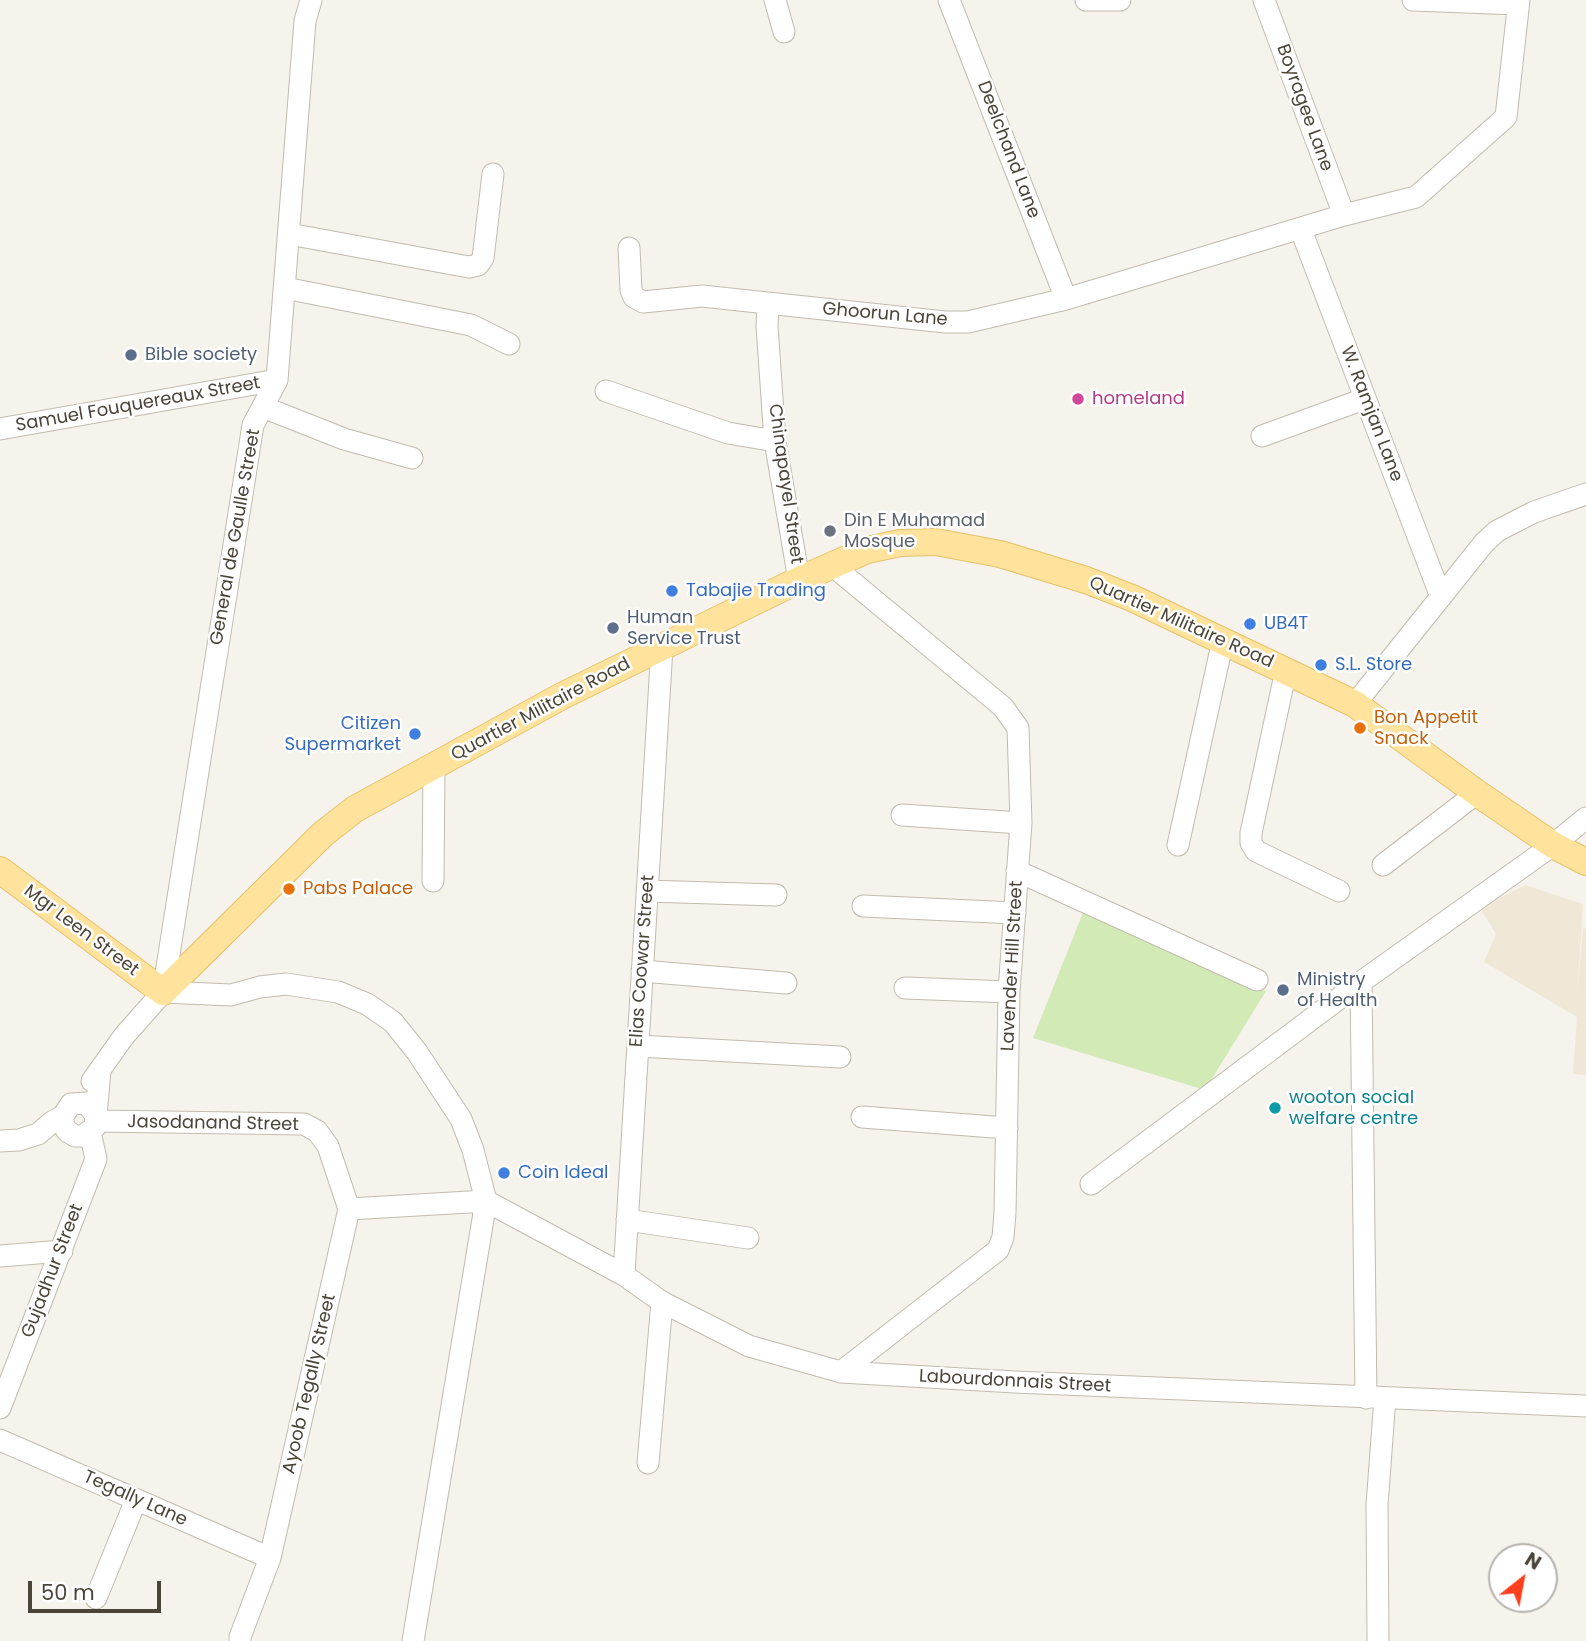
<!DOCTYPE html>
<html>
<head>
<meta charset="utf-8">
<style>
  body { margin:0 }
  #map { position:relative; width:1586px; height:1641px; overflow:hidden; background:#f6f3ec; font-family:Poppins,sans-serif }
  canvas { display:block }
  .north { position:absolute; left:1488px; top:1543px; width:70px; height:70px; box-sizing:border-box; background:#fff; border:2px solid #b7b4b0; border-radius:50%; rotate:31deg; font-size:19px; font-weight:700; line-height:28px; text-align:center; color:#4b4439 }
  .north::after { content:''; display:block; margin:auto; width:24px; height:32px; background:#fc3f1d; clip-path:polygon(50% 0,100% 100%,50% 72%,0 100%) }
  .scale { position:absolute; left:28px; top:1581px; width:133px; height:32px; box-sizing:border-box; border:4px solid #4b4439; border-top:0; padding-left:9px; font-size:21px; line-height:24px; white-space:nowrap; color:#4b4439; -webkit-text-stroke:5px #fff; paint-order:stroke }
</style>
</head>
<body>
<div id="map">
<canvas width="1586" height="1641"></canvas>
<div class="north">N</div>
<div class="scale">50 m</div>
</div>
<script>
const context = document.querySelector('canvas').getContext('2d');
context.lineJoin = 'round';
function fillPath(path, color) { context.fillStyle = color; context.fill(path, 'evenodd'); }
const toPath = rows => new Path2D(rows.map(r => 'M' + r).join(''));
function trace(path, color, width, dash) { context.strokeStyle = color; context.lineWidth = width; context.lineCap = dash ? 'butt' : 'round'; context.setLineDash(dash || []); context.stroke(path); }
function write(font, color, halo, rows, align = 'center') {
  context.font = font + ' Poppins,sans-serif'; context.lineWidth = 5; context.setLineDash([]); context.textBaseline = 'middle'; context.strokeStyle = halo; context.fillStyle = color; for (const [text, x, y, turn = 0] of rows) {
    context.save(); context.translate(x, y); context.rotate((+turn || 0) * Math.PI / 180); context.textAlign = isNaN(turn) ? turn : align; if (halo) context.strokeText(text, 0, 0); context.fillText(text, 0, 0); context.restore();
  }
}
fillPath(toPath([
  [1525,885,1583,904,1577,1001,1583,928,1586,929,1586,1075,1573,1074,1577,1017,1484,962,1496,934,1480,908]
]), '#efe8d6');
fillPath(toPath([
  [1086,905,1266,991,1205,1090,1033,1038]
]), '#d2eab5');
const minor = toPath([
  [775,0,784,32],
  [949,0,1066,299],
  [1086,0,1120,0],
  [1264,0,1344,215],
  [1413,0,1518,4],
  [1301,230,1441,597],
  [289,234,469,267,478,265,483,258,493,174],
  [629,248,631,290,634,297,643,302,702,296,945,322,968,322,1066,299,1344,215,1416,197,1506,117,1519,0],
  [285,288,471,325,509,344],
  [768,304,767,326,775,441,799,580],
  [606,391,728,433,775,441],
  [263,407,344,439,412,458],
  [0,429,277,380],
  [1262,436,1364,399],
  [833,566,1003,707,1018,728,1021,823,1009,992,1005,1213,1003,1237,998,1250,841,1372],
  [1286,670,1251,833,1251,843,1256,851,1339,891],
  [1355,704,1484,543,1497,531,1534,512,1586,494],
  [902,815,1021,823],
  [1178,845,1223,640],
  [1383,865,1477,793],
  [1017,871,1257,980],
  [433,881,434,766],
  [647,891,776,895],
  [863,906,1015,913],
  [642,971,786,983],
  [1361,982,1366,1398],
  [905,988,1009,992],
  [163,992,253,425,277,380,305,21,311,0],
  [163,992,231,995,260,987,286,984,338,992,367,1004,393,1022,417,1052,461,1119,473,1150,486,1201,413,1641],
  [638,1046,840,1057],
  [92,1081,124,1036,163,992],
  [95,1114,86,1103,71,1104,63,1116,63,1124,67,1131,75,1136,83,1136,95,1127,100,1071],
  [862,1117,1007,1128],
  [96,1121,304,1124,317,1131,328,1146,349,1209],
  [0,1141,19,1140,38,1134,52,1122,63,1116],
  [1091,1184,1361,982,1553,845,1586,818],
  [486,1201,624,1275,662,1302,749,1346,841,1372,1015,1382,1586,1406],
  [349,1209,486,1201],
  [627,1220,748,1238],
  [0,1256,62,1251],
  [624,1275,662,647],
  [0,1408,96,1159,90,1132],
  [0,1440,270,1558],
  [648,1463,662,1302],
  [96,1598,136,1500],
  [240,1641,240,1637,270,1558,349,1209],
  [1378,1641,1377,1505,1385,1398]
]);
const major = toPath([
  [0,870,163,992,323,834,355,809,564,695,799,580,867,550,900,543,936,542,1000,554,1086,580,1132,598,1355,704,1477,793,1553,845,1586,862]
]);
trace(minor, '#c2bbae', 23);
trace(major, '#e6c16a', 28);
trace(minor, '#fff', 21);
trace(major, '#ffe39c', 26);
for (const [x, y, r, color] of [
  [131,355,7,"#5c6f8a"],
  [1078,399,7,"#d1479c"],
  [830,531,7,"#6b7280"],
  [672,591,7,"#3f7fe0"],
  [1250,624,7,"#3f7fe0"],
  [613,628,7,"#5c6f8a"],
  [1321,665,7,"#3f7fe0"],
  [1360,728,7,"#e8710a"],
  [415,734,7,"#3f7fe0"],
  [289,889,7,"#e8710a"],
  [1283,990,7,"#5c6f8a"],
  [1275,1108,7,"#0f9aa8"],
  [504,1173,7,"#3f7fe0"]
]) { const dot = new Path2D(); dot.arc(x, y, r, 0, 2 * Math.PI); context.fillStyle = color; context.fill(dot); trace(dot, '#fff', 2.5); }
write('18px', '#4b4439', '#fff', [
  ["Boyragee Lane",1304,108,70],
  ["Deelchand Lane",1008,150,69],
  ["Ghoorun Lane",885,315,5],
  ["Samuel Fouquereaux Street",138,405,-10],
  ["W. Ramjan Lane",1371,414,69],
  ["Chinapayel Street",785,484,82],
  ["General de Gaulle Street",236,537,-80],
  ["Quartier Militaire Road",1181,623,24],
  ["Quartier Militaire Road",541,710,-28],
  ["Mgr Leen Street",81,931,37],
  ["Elias Coowar Street",643,961,-86],
  ["Lavender Hill Street",1013,966,-87],
  ["Jasodanand Street",213,1124,1],
  ["Gujadhur Street",53,1271,-69],
  ["Labourdonnais Street",1015,1382,3],
  ["Ayoob Tegally Street",310,1384,-77],
  ["Tegally Lane",135,1499,24]
]);
write('18px', '#4e5e75', '#fff', [
  ["Bible society",145,355],
  ["Human",627,618],
  ["Service Trust",627,639],
  ["Ministry",1297,980],
  ["of Health",1297,1001]
], 'left');
write('18px', '#b23c85', '#fff', [
  ["homeland",1092,399]
], 'left');
write('18px', '#5b616d', '#fff', [
  ["Din E Muhamad",844,521],
  ["Mosque",844,542]
], 'left');
write('18px', '#366cbe', '#fff', [
  ["Tabajie Trading",686,591],
  ["UB4T",1264,624],
  ["S.L. Store",1335,665],
  ["Citizen",401,724,"right"],
  ["Supermarket",401,745,"right"],
  ["Coin Ideal",518,1173]
], 'left');
write('18px', '#c56008', '#fff', [
  ["Bon Appetit",1374,718],
  ["Snack",1374,739],
  ["Pabs Palace",303,889]
], 'left');
write('18px', '#0d838f', '#fff', [
  ["wooton social",1289,1098],
  ["welfare centre",1289,1119]
], 'left');
</script>
</body>
</html>
